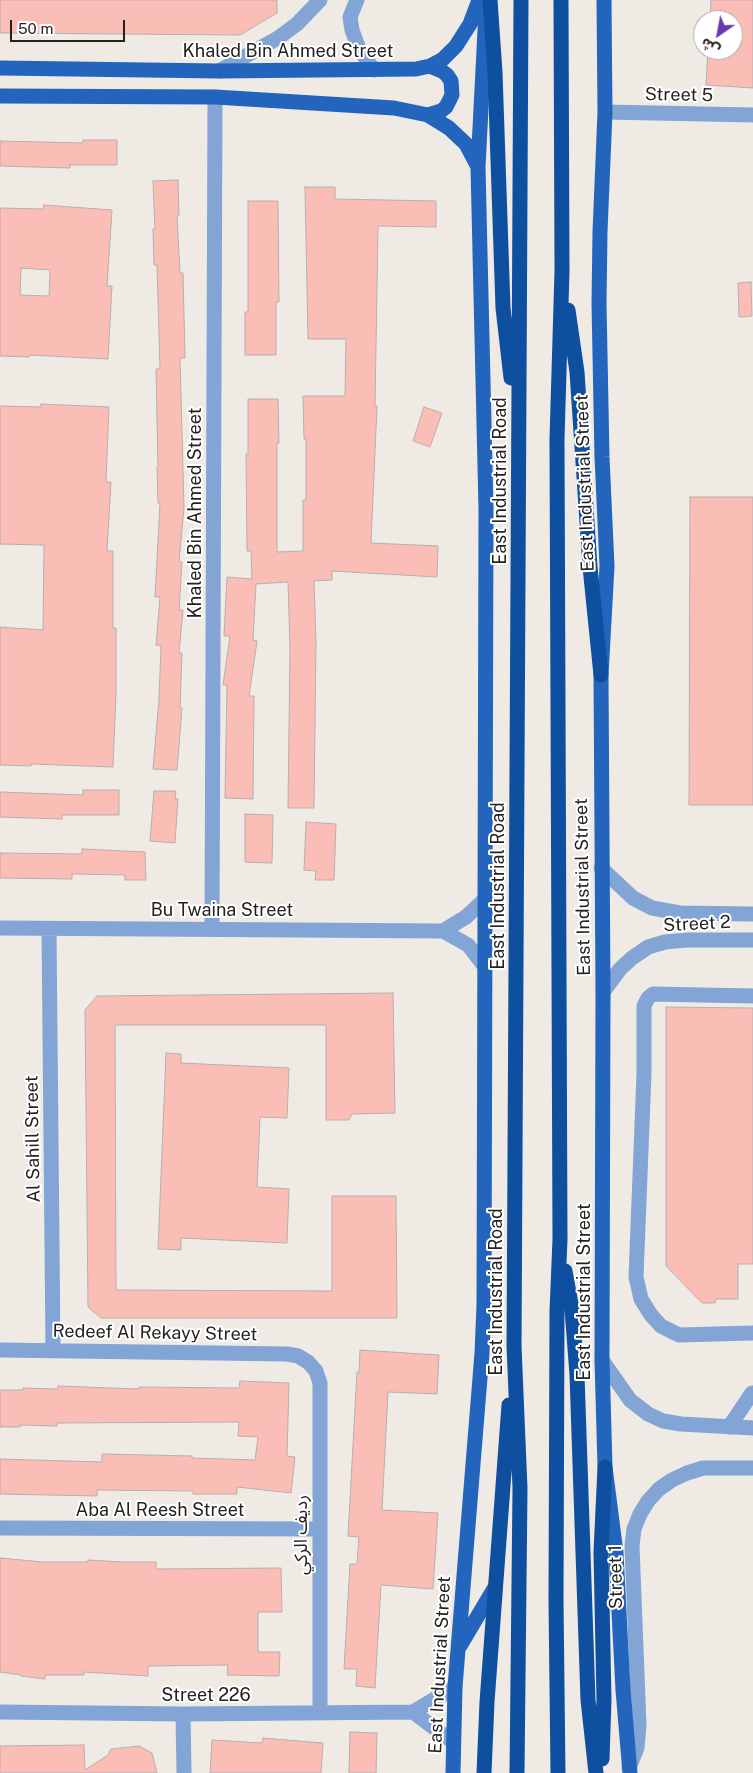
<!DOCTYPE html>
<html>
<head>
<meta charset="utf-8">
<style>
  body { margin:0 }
  #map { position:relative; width:753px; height:1773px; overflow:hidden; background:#f0eae5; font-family:"Public Sans","Noto Sans Arabic",sans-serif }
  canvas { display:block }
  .north { position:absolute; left:693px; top:10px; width:50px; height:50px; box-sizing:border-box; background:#fff; border:1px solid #a7a7a6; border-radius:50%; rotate:213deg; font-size:14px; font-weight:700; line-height:20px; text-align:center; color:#242220 }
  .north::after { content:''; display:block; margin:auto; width:18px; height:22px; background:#6b38af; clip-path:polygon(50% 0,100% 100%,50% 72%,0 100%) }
  .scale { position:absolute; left:10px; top:20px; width:115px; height:22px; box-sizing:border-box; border:2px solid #242220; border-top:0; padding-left:6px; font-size:15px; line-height:18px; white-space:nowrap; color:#242220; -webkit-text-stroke:4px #fff; paint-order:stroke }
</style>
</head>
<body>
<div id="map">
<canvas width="753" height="1773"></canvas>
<div class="north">ش</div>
<div class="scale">50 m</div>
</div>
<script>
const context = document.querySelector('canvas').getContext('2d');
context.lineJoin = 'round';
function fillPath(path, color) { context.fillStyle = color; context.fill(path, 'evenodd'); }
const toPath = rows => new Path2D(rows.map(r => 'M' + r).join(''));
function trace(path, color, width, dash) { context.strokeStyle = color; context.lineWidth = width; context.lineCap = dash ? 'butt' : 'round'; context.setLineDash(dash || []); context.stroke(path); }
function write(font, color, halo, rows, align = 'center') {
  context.font = font + ' "Public Sans","Noto Sans Arabic",sans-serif'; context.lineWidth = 4; context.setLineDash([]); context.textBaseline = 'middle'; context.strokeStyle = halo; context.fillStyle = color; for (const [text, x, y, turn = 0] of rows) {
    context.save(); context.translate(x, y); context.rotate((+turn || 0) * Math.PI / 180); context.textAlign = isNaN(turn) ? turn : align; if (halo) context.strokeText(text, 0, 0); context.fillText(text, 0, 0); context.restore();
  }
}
const building = toPath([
  [0,0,277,0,277,13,240,35,0,33,0,0],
  [711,0,753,0,753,88,706,85,708,50,733,50,733,20,710,20,711,0],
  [83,140,117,140,117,165,70,165,70,168,0,166,0,141,83,143,83,140],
  [178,180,179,216,177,216,180,273,183,273,185,358,180,358,184,508,179,562,182,562,179,610,183,610,179,653,182,653,180,708,182,708,177,770,153,769,159,699,161,646,156,645,160,597,155,597,160,503,158,503,157,467,158,467,156,369,160,369,157,265,154,265,153,229,155,229,153,181,178,180],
  [305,187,335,187,335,199,436,201,436,227,378,226,375,406,377,406,371,543,438,546,437,577,332,571,332,580,314,581,316,641,314,808,288,808,290,648,288,582,256,584,253,640,257,641,249,696,254,696,253,799,225,798,227,685,223,685,230,636,224,636,227,577,252,579,251,551,247,551,246,454,248,454,248,399,278,399,279,443,277,443,277,552,303,551,303,500,306,500,306,439,304,439,303,396,345,396,346,339,308,339,305,187],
  [248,201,278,201,279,302,276,302,276,355,245,355,245,312,248,312,248,201],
  [44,205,112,210,107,286,112,286,108,359,30,355,29,357,0,356,0,208,43,209,44,205],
  [21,268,50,270,49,296,20,295,21,268],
  [751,282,752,316,739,317,738,283,751,282],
  [41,404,109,407,106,482,111,482,107,551,113,551,113,628,116,628,116,692,113,767,31,764,31,766,0,765,0,627,43,630,44,545,0,544,0,406,41,407,41,404],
  [424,407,442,413,430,447,413,441,424,407],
  [690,497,753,497,753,805,689,805,690,497],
  [83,790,119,790,119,815,62,815,62,819,0,817,0,792,83,795,83,790],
  [154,791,176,791,175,799,178,799,175,843,150,841,154,791],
  [245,814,273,815,272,863,245,862,245,814],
  [306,822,336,824,334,880,315,880,316,871,304,870,306,822],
  [82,849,145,852,146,880,125,880,125,875,72,874,72,879,0,878,0,853,82,854,82,849],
  [393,993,395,1113,352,1114,349,1120,326,1120,326,1025,115,1025,116,1290,332,1291,332,1196,396,1196,397,1318,101,1318,88,1307,85,1010,97,996,393,993],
  [666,1007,753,1008,753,1264,738,1264,738,1299,716,1299,715,1303,702,1303,666,1266,666,1007],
  [166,1053,181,1054,181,1063,289,1068,287,1118,260,1117,257,1187,289,1189,287,1243,181,1238,181,1250,158,1249,166,1053],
  [360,1350,439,1355,437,1394,388,1392,382,1510,438,1513,433,1589,381,1585,375,1688,356,1686,357,1669,344,1669,350,1564,357,1564,359,1537,348,1536,357,1372,359,1373,360,1350],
  [240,1381,289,1383,287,1456,295,1457,291,1493,237,1487,237,1494,193,1494,193,1491,97,1490,97,1496,0,1494,0,1459,102,1462,102,1454,192,1456,192,1458,255,1460,258,1437,238,1436,239,1422,57,1423,57,1426,20,1425,20,1427,0,1427,0,1390,23,1390,23,1388,58,1389,58,1386,139,1389,139,1387,239,1388,240,1381],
  [0,1558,43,1562,88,1562,88,1560,122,1562,156,1562,156,1569,281,1568,282,1612,258,1612,258,1652,280,1652,279,1676,227,1675,228,1665,148,1666,148,1676,84,1672,84,1675,45,1675,45,1679,21,1676,21,1675,0,1672,0,1558],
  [350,1732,377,1733,376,1773,349,1773,350,1732],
  [263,1738,323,1743,321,1773,210,1773,212,1740,262,1743,263,1738],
  [84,1745,85,1770,108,1755,111,1749,139,1746,152,1753,157,1773,0,1773,0,1746,84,1745]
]);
fillPath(building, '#fbbeb7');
trace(building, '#b7aead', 1);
trace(toPath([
  [357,0,350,17,352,30,359,49,374,70],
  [219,71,278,38,297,24,320,0],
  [605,112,753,115],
  [601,868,633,898,652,908,680,913,753,914],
  [0,928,443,931,468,945,485,967],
  [49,929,53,1350],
  [212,929,215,97],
  [443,931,466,917,484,900],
  [603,992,620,969,632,958,648,947,665,942,687,940,753,940],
  [753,996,653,994,648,998,644,1006,644,1074,636,1277,641,1299,651,1315,661,1326,679,1335,753,1333],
  [0,1350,287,1354,298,1356,308,1362,316,1371,320,1383,320,1712],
  [602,1360,630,1400,648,1414,663,1421,681,1424,753,1428],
  [729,1427,752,1393],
  [0,1528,320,1529],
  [0,1712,183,1714,413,1712,455,1687],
  [413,1712,453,1742],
  [183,1714,184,1773],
  [629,1768,637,1748,639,1725,632,1546,634,1529,640,1514,648,1501,659,1489,672,1480,687,1473,703,1468,753,1468]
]), '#82a5d5', 15);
trace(toPath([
  [604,0,605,112,600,232,599,303,602,457,607,566,601,675,603,992,602,1360,605,1467,616,1553,623,1690,630,1773],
  [0,68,219,71,416,69,430,66,443,59,456,46,470,24,479,0],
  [0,96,215,97,394,108,428,115,449,128,466,144,477,165],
  [428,115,441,111,446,107,452,95,451,81,447,75,442,71,430,66],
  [460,1646,495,1587],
  [453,1773,455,1687,482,1353,484,1305,486,509,478,167,486,11]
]), '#2365bc', 15);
trace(toPath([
  [490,0,495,72,503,308,511,378],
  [568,310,577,372,590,567,601,675],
  [565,1271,572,1309,577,1375,588,1700,596,1773],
  [602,1759,604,1700,601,1552,605,1467],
  [484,1773,487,1702,509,1405],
  [517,1773,520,1488,514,1346,521,0],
  [558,1773,556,1600,557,1311,560,1239,557,439,562,271,561,0]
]), '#0f4f9f', 15);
write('18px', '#242220', '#fff', [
  ["Khaled Bin Ahmed Street",288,51],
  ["Street 5",679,95,1],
  ["East Industrial Road",500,481,-90],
  ["East Industrial Street",585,483,-92],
  ["Khaled Bin Ahmed Street",195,513,-90],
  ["East Industrial Road",498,886,-90],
  ["East Industrial Street",583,887,-91],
  ["Bu Twaina Street",222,910],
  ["Street 2",697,924,-3],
  ["Al Sahill Street",33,1139,-91],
  ["East Industrial Road",496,1292,-90],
  ["East Industrial Street",584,1292,-90],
  ["Redeef Al Rekayy Street",155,1333,1],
  ["Aba Al Reesh Street",160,1510],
  ["رديف الركي",301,1535,-90],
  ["Street 1",616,1577,-91],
  ["East Industrial Street",440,1665,-87],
  ["Street 226",206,1695]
]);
</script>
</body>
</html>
